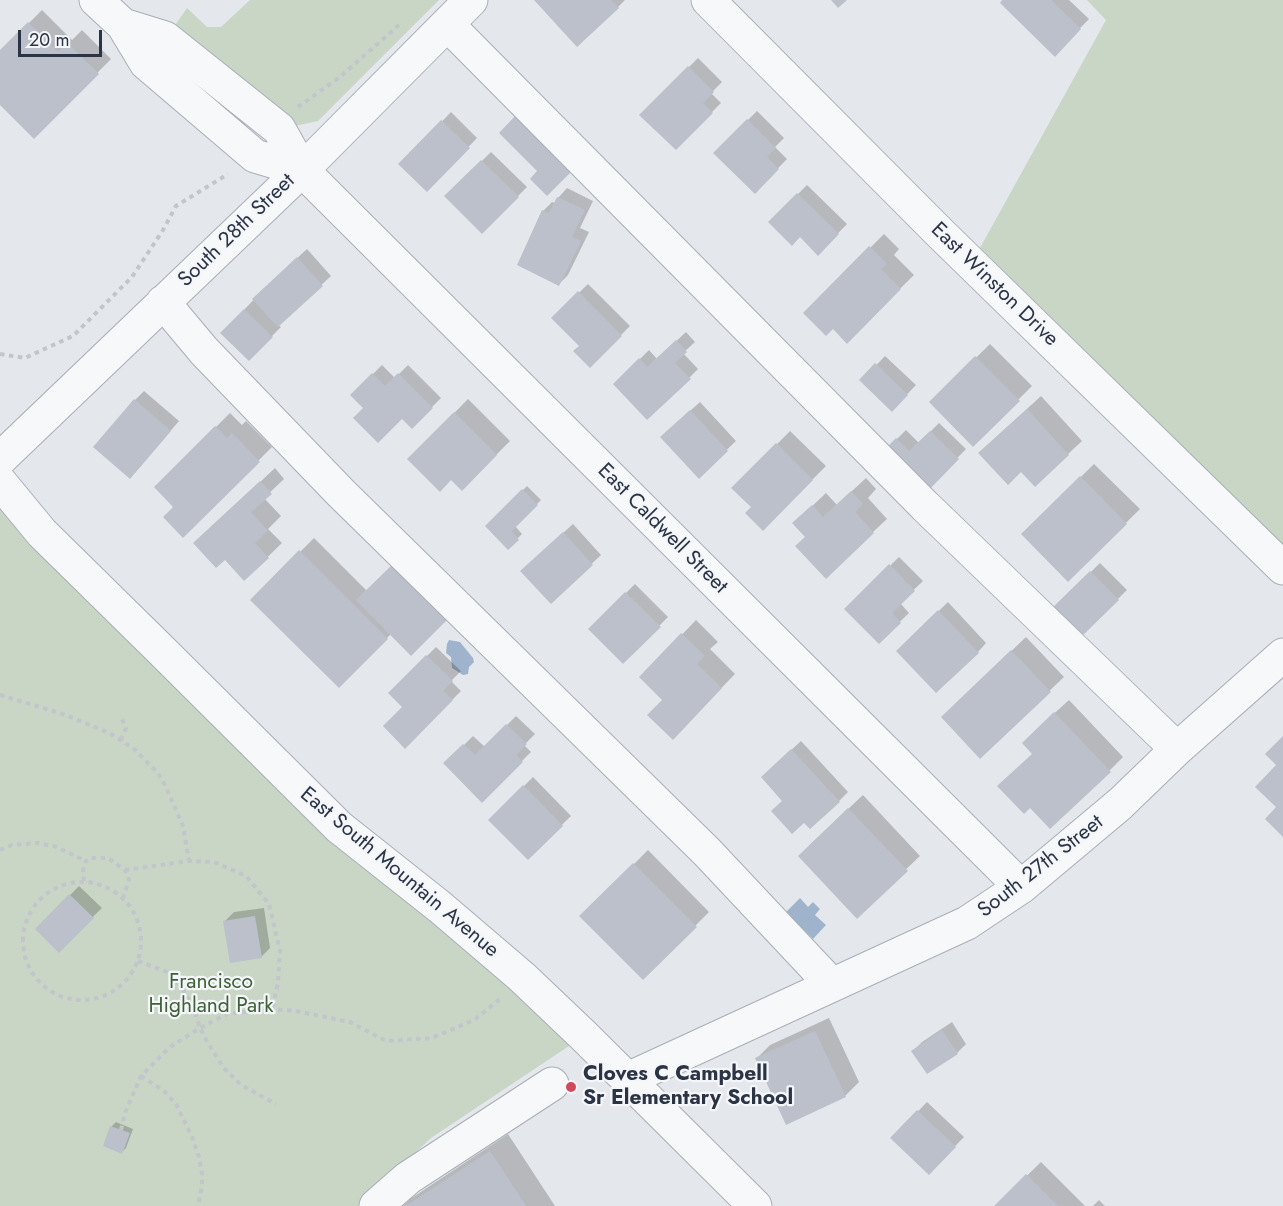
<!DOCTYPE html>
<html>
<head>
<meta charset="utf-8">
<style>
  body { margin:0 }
  #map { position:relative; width:1283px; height:1206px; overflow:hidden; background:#e4e7ec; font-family:Jost,sans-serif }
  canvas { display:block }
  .scale { position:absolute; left:18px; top:30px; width:84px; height:27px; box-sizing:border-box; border:3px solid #2b3445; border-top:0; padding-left:8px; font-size:18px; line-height:21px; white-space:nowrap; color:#2b3445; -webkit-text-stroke:4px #f4f6f9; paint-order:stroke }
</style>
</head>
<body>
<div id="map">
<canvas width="1283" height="1206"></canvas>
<div class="scale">20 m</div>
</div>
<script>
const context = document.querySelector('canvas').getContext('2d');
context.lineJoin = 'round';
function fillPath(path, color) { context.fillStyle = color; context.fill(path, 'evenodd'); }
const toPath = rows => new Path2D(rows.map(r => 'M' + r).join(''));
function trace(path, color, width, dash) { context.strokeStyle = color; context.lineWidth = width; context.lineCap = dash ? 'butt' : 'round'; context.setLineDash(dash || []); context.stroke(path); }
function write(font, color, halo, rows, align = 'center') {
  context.font = font + ' Jost,sans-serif'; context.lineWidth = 4.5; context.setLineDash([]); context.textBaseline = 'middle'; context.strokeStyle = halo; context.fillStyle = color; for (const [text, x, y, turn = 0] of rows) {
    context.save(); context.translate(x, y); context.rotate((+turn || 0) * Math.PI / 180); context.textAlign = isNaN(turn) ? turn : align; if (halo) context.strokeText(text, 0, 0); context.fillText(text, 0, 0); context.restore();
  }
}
fillPath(toPath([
  [250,0,439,0,318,121,294,126,173,28,187,8,207,27,221,27],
  [1087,0,1283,0,1283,545,980,248,1106,20],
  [0,482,42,533,584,1036,431,1138,358,1206,0,1206]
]), '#c9d6c5');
fillPath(toPath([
  [449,640,460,642,473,658,474,662,469,667,468,674,463,675,452,668,451,657,446,653,447,644],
  [800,898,808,907,813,902,820,909,815,915,826,925,813,939,786,912]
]), '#9fb4cc');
fillPath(toPath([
  [536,0,625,0,618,7],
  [1004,0,1069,0,1089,19,1055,54],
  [42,10,72,40,82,30,111,59,34,137,0,103,0,52],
  [698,58,722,82,711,93,721,103,676,148,641,115],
  [757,111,784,138,775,147,787,159,755,192,715,153],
  [451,112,477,138,427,190,401,164],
  [491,152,527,187,482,232,446,196],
  [807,185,847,224,818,254,800,236,770,222],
  [567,188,593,201,580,228,589,232,568,275,559,284,543,211,552,202,555,203,558,198],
  [884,234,899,249,894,255,914,275,847,341,833,327,805,313],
  [307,249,331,276,278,325,281,327,249,359,222,333,263,290],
  [588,284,630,326,590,366,581,346,553,318],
  [686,332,695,342,683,353,698,369,689,378,615,384,649,350,657,359],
  [990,344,1032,386,973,445,931,402],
  [885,356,916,385,892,410,862,380],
  [382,365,395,378,408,365,441,398,412,427,402,417,365,408,352,395],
  [144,391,179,421,139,468,135,400],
  [1041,396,1082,441,1068,454,994,439],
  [468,399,510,441,462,489,451,478,409,459],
  [700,402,736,441,699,476,671,428],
  [230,413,242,425,246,421,272,447,183,536,175,507,156,487],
  [939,423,966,449,926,490,885,451,906,430,919,443],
  [790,431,826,466,763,529,753,507,734,488],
  [1094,464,1140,509,1068,580,1023,534],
  [275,468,284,479,264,498,281,516,268,529,282,543,245,579,225,558,209,530],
  [866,478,876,489,868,498,887,519,873,532,807,537,808,510,826,493,837,505],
  [527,486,541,500,515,526,522,534,508,548,487,526],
  [573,524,601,555,551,602,531,562],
  [314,538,367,591,391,634,339,686,252,600],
  [899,557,923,581,900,603,909,613,879,642,846,609],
  [1100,563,1127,590,1076,640,1049,613],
  [635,584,668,617,623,662,590,629],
  [948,602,986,643,978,652,898,651],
  [696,620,718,642,710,649,735,674,673,738,664,699,641,677],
  [1026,637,1064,677,980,757,957,703],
  [436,647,461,671,451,681,461,691,405,747,404,707,390,693],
  [1069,700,1123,757,1109,771,1033,753,1037,729],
  [516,716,535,734,524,745,531,752,482,801,446,763,473,736,485,747],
  [801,741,848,792,839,801,804,821,784,800,772,768],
  [533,777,571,816,528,858,490,820],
  [863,795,920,856,857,916,813,842],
  [648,850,709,912,643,978,582,916],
  [79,886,102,908,59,950,37,929],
  [264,908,270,948,261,957,225,921,234,912],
  [829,1018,859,1082,845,1096,757,1058,770,1045],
  [952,1022,966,1044,957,1053,913,1051,922,1042],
  [927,1102,964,1137,929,1173,892,1138],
  [116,1122,133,1129,126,1148,122,1152,105,1145,112,1126],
  [508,1134,555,1206,403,1206,410,1199],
  [1041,1162,1085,1206,996,1206],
  [1099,1200,1105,1206,1093,1206]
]), '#0003');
fillPath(toPath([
  [534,0,611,0,619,8,577,47],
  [831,0,847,0,838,8],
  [1002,0,1051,0,1081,29,1055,57,1000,3],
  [28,22,58,52,67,43,99,74,34,139,0,105,0,50],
  [688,66,714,92,703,103,713,113,676,150,639,115],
  [518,113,574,169,547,196,530,179,537,171,499,133],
  [747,119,776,148,767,157,779,169,755,194,713,153],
  [441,120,470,148,427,192,398,164],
  [481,160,519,197,482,234,444,196],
  [797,193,839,234,818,256,800,237,792,246,768,222],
  [557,197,585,210,572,237,581,241,559,286,517,265,542,210,549,213],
  [869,246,887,264,881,269,901,289,847,344,833,329,826,336,803,313],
  [297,257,323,286,278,327,252,299],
  [578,291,622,336,590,368,573,351,579,346,551,318],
  [244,309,273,337,249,361,220,333],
  [676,340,687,352,675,363,691,379,647,420,613,384,639,358,647,367],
  [975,356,1020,401,973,447,929,402],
  [875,363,908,395,892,412,859,380],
  [372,373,385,386,398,373,433,408,412,429,402,419,378,443,353,418,363,408,350,395],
  [134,399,171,431,130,479,93,447],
  [1027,409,1069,455,1035,487,1021,472,1008,485,978,453],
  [690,410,728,451,699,479,660,437],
  [454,412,497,455,462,491,451,480,440,492,407,459],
  [215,426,227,438,232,433,260,462,183,538,163,517,173,507,154,487],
  [930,431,959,459,926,493,883,451,896,438,909,451],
  [776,443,813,480,763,531,745,513,751,507,731,488],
  [1080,476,1127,524,1068,582,1021,534],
  [260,481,272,494,251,512,268,531,255,543,269,558,244,581,225,560,216,568,193,543],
  [522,489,538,505,512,531,519,540,508,550,485,526],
  [851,491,863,504,855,512,874,533,826,579,795,546,805,537,792,523,812,505,823,517],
  [563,532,593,565,551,604,520,571],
  [299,550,388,639,339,688,250,600],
  [395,562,450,617,411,656,356,600],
  [889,564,915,591,892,613,901,623,879,644,844,609],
  [1090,571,1119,600,1076,642,1047,613],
  [625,592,661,627,623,664,588,629],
  [938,610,979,653,936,693,896,651],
  [681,633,705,656,697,664,722,688,673,740,647,715,662,700,639,677],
  [1011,650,1051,692,980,759,941,717],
  [426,655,453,681,443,691,453,700,405,749,383,726,402,707,388,693],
  [1054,712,1111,772,1050,829,1030,808,1024,814,997,786,1032,754,1022,743],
  [506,724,527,744,516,755,523,762,482,803,443,763,463,744,475,755],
  [1283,736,1283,837,1265,819,1276,807,1255,787,1276,765,1265,754],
  [791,749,840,802,810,829,804,823,792,834,771,811,782,801,761,777],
  [523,785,563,826,528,860,488,820],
  [848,808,908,871,857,919,798,856],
  [633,863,697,927,643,980,579,916],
  [69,894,94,918,59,953,35,929],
  [255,916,262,958,230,963,223,921],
  [942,1030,958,1054,927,1074,911,1051],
  [815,1031,846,1097,786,1125,755,1058],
  [917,1110,956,1147,929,1175,890,1138],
  [110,1126,130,1133,122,1154,103,1146],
  [490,1151,526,1206,406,1206],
  [1026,1174,1058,1206,994,1206]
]), '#bbc0ca');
const minor = toPath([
  [96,0,123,25,146,63,255,156,302,170],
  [708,0,939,232,1283,568],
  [447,24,925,506,1177,749],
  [123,25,165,38,279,129,302,170,1021,887],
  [163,302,204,351,341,493,707,852,832,985],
  [0,459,302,170,471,0],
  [0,482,42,533,161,650,339,827,440,907,522,977,584,1036,755,1206],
  [628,1079,967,923,1021,887,1120,804,1177,749,1283,655],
  [376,1206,408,1178,552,1084]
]);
trace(minor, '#a9aeb7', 35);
trace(toPath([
  [298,107,340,77,399,25],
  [0,354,25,358,73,336,132,277,163,230,176,206,228,174],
  [0,695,66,715,111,734,134,749,157,772,165,785,183,826,189,861],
  [121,740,126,728,122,719],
  [0,850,12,845,38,843,54,846,86,861],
  [125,870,189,861,214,862,246,876,269,904,280,951,278,983,272,1009],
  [84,881,83,870,86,861,91,858,108,858,125,870,129,880,123,898],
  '23 941a59 59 0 1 1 118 0a59 59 0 1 1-118 0Z',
  [138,961,167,972,178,983,192,1004,200,1028,208,1043,223,1067,241,1085,276,1104],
  [141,1076,164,1091,176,1104,192,1137,199,1157,202,1174,202,1186,198,1206],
  [121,1130,125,1113,141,1076,170,1047,200,1028,227,1014,272,1009,296,1011,350,1022,386,1041,432,1038,474,1020,500,999]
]), '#c2c5cb', 4, [4.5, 4.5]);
trace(minor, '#f7f8fa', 33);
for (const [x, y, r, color] of [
  [571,1087,6,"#d1495b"]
]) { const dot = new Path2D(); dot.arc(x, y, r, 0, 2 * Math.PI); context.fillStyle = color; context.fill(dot); trace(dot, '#f4f6f9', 2); }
write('21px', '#2b3445', '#f4f6f9', [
  ["South 28th Street",237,231,-44],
  ["East Winston Drive",994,285,44],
  ["East Caldwell Street",662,529,45],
  ["South 27th Street",1041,867,-38],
  ["East South Mountain Avenue",399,873,40]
]);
write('21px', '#3f6138', '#f4f6f9', [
  ["Francisco",211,983],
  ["Highland Park",211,1007]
]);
write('bold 21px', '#2b3445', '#f4f6f9', [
  ["Cloves C Campbell",583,1075],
  ["Sr Elementary School",583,1099]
], 'left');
</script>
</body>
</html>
